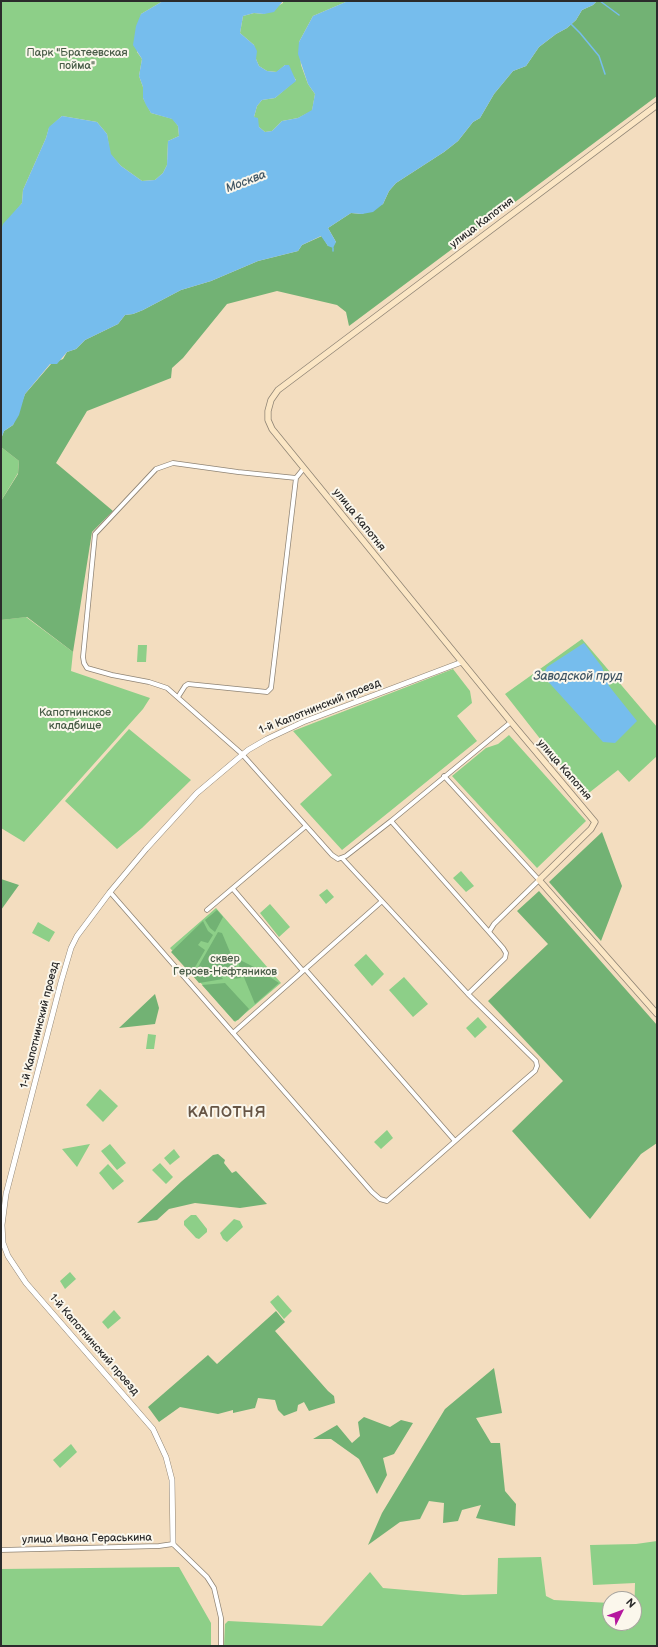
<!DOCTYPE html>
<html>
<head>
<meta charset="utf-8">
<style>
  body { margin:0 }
  #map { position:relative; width:658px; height:1647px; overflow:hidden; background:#f3ddbf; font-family:"Balsamiq Sans",sans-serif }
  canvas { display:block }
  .frame { position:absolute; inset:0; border:2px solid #2b2b2b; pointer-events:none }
  .north { position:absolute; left:602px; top:1591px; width:40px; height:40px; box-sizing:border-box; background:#fbf7ec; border:1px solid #a8a59f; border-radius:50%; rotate:48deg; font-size:11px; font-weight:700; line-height:16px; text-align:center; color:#2b2b2b }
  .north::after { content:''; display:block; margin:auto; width:14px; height:18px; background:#b5179e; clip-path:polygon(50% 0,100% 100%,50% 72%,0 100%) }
</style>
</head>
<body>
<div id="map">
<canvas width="658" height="1647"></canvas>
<div class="frame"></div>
<div class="north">N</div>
</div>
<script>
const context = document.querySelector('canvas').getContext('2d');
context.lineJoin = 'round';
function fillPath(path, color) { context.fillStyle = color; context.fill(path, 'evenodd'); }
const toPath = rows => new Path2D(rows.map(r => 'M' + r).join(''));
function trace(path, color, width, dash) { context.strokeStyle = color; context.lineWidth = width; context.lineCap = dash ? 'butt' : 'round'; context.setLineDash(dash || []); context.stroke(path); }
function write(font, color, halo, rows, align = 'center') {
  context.font = font + ' "Balsamiq Sans",sans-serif'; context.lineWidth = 4; context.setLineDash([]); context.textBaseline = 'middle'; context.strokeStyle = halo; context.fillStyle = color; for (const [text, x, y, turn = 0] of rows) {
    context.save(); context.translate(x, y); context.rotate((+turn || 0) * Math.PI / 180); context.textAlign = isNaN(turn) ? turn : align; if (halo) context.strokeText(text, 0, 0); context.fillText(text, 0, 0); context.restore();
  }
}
fillPath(toPath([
  [1,1,163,1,141,14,137,52,142,59,139,76,143,87,143,98,151,113,173,119,178,126,179,136,168,141,167,165,163,173,155,180,142,181,121,166,110,154,107,134,97,122,62,116,49,128,46,138,23,190,22,203,1,230],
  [283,1,348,1,313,16,299,42,301,65,308,84,315,94,312,111,298,118,282,121,272,131,265,132,259,127,254,117,257,106,262,100,275,98,296,80,285,65,277,72,267,71,259,66,256,59,254,45,240,33,243,16,254,13,264,14,283,3],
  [1,447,19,461,18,473,1,501],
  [26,617,73,652,71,671,150,698,143,709,24,842,1,828,1,620],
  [582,639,657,727,657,756,629,782,618,770,585,796,505,694],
  [138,645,147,645,146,662,137,662],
  [453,669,470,691,472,703,457,716,477,741,342,850,300,804,332,775,293,731],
  [129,729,191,780,142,828,117,849,65,801],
  [509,735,586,821,537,868,452,776,486,748,498,744],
  [461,871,474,886,466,892,453,878],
  [327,889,334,897,326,904,319,895],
  [270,904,290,927,279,937,260,913],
  [216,908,281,983,235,1022,170,948],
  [38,922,55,932,49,942,32,933],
  [366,954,384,974,372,986,354,965],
  [404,977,428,1004,413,1017,389,990],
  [478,1017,487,1027,475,1038,466,1028],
  [148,1034,156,1035,154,1049,146,1049],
  [100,1089,118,1106,103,1122,86,1105],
  [387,1130,393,1138,381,1149,374,1142],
  [90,1144,77,1167,62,1149],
  [110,1144,126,1163,117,1170,101,1151],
  [174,1149,180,1157,170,1165,164,1158],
  [160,1163,173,1177,166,1184,152,1170],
  [108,1164,124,1181,113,1190,99,1173],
  [191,1215,196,1215,207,1229,207,1232,199,1239,196,1238,184,1225,184,1221],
  [234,1219,240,1221,243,1227,227,1242,223,1239,220,1233],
  [70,1272,76,1279,65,1289,60,1281],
  [278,1295,292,1311,284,1319,270,1302],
  [114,1310,121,1318,108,1329,102,1322],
  [71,1444,77,1452,60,1468,53,1460],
  [657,1541,657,1646,224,1646,225,1624,228,1621,322,1626,370,1572,383,1588,463,1595,497,1594,498,1558,541,1557,546,1596,554,1600,610,1603,610,1623,634,1623,635,1583,593,1585,590,1545,636,1544],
  [179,1567,211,1623,211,1646,1,1646,1,1569]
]), '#8dcf88');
fillPath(toPath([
  [597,1,657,1,657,96,349,326,346,312,337,305,277,291,227,304,183,358,172,368,171,378,87,411,56,463,113,511,92,532,73,652,27,617,1,620,1,501,18,474,19,461,1,447,1,439,4,431,13,425,25,394,51,364,63,359,67,352,76,349,85,340,118,324,125,315,133,314,143,310,181,290,211,281,258,261,298,251,302,245,322,236,328,246,336,242,328,228,351,213,362,214,383,204,389,191,396,183,444,152,458,141,473,122,480,118,494,94,513,71,526,66,539,47,556,34,567,28,576,20,582,10,593,5],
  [602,832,622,886,601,941,549,882],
  [1,879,19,885,1,910],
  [539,891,657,1025,657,1143,641,1154,590,1219,512,1131,563,1081,488,1001,548,944,517,911],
  [217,910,223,917,215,932,210,928,205,920],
  [203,921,208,931,213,935,208,943,201,941,198,945,205,950,191,974,171,952],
  [218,932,222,933,241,978,232,979,220,965,215,970,223,979,199,983,193,976],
  [236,958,256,968,279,983,255,1004],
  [225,983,249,1009,238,1020,234,1021,202,985],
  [155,994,159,1008,155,1024,119,1028],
  [218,1154,225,1160,224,1163,232,1173,236,1171,267,1204,240,1208,195,1203,169,1209,157,1220,137,1223,182,1181,213,1155],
  [276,1311,285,1322,275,1331,328,1391,334,1396,335,1403,309,1411,304,1402,298,1405,297,1411,284,1416,278,1410,275,1400,258,1398,255,1408,233,1413,233,1410,218,1414,180,1407,159,1422,148,1407,208,1355,217,1364],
  [494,1368,502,1413,476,1418,491,1443,500,1443,505,1491,516,1504,515,1526,476,1518,481,1505,462,1510,458,1521,443,1523,444,1503,429,1501,420,1519,400,1522,368,1545,382,1513,445,1409],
  [364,1417,390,1427,401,1420,413,1423,394,1454,383,1458,387,1475,377,1494,359,1459,331,1439,313,1439,337,1425,352,1443,360,1436,358,1422]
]), '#72b274');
fillPath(toPath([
  [163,1,283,1,274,12,264,14,254,13,243,16,240,33,254,45,257,51,256,59,259,66,267,71,276,72,285,65,289,65,296,81,275,98,262,100,257,106,254,117,258,118,259,127,265,132,272,131,282,121,298,118,312,110,315,94,308,84,298,54,299,42,313,16,348,1,597,1,593,5,582,10,576,20,567,28,556,34,539,47,526,66,513,71,494,94,480,118,473,122,458,141,444,152,396,183,389,191,383,204,373,212,362,214,351,213,328,228,336,242,333,248,328,246,321,236,302,245,298,251,258,261,211,281,181,290,143,310,133,314,125,315,118,324,85,340,76,349,67,352,57,364,50,364,25,394,19,415,13,425,4,431,1,439,1,230,3,224,22,203,23,190,46,138,49,127,62,116,97,122,107,134,111,154,121,166,142,181,155,180,163,173,167,165,168,141,179,136,178,126,172,119,151,113,146,105,143,98,143,87,139,76,142,59,133,45,136,26,141,14],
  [584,643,602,667,609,686,637,721,615,743,603,742,543,676,547,667]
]), '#76bded');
trace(toPath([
  [600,1,619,15],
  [571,24,580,33,599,56,605,74],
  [333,251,333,248]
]), '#76bded', 1.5);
const minor = toPath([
  [304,468,296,478,238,472,173,463,156,469,95,534,83,657,84,663,87,668,112,675,149,682,167,688,242,754,332,855,338,859,346,856,391,821,511,722],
  [178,697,185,686,188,684,267,692,271,688,296,478],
  [391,821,489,932],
  [342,858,468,994],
  [233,889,303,971],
  [110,892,372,1192,380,1199,387,1201,520,1084,535,1071,537,1066,536,1061,468,994,505,958,506,953,503,948,489,932,494,924,539,880,444,776],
  [207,910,306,826],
  [305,969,455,1141],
  [233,1033,381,902],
  [1,1550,159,1546,173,1544,207,1577,214,1588,221,1618,221,1646]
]);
const tertiary = toPath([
  [173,1544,172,1480,166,1457,153,1429,26,1283,8,1256,3,1243,2,1225,6,1194,61,982,71,948,77,936,110,892,146,849,197,793,248,750,267,739,303,722,462,662]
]);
const secondary = toPath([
  [657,105,278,390,271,400,268,411,268,420,272,429,511,722,595,822,591,829,539,880,657,1014]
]);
trace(minor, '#8f8475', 5.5);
trace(tertiary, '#8f8475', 6);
trace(secondary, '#8f8475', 7);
trace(minor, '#fff', 4);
trace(tertiary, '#fff', 5);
trace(secondary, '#fbe6c4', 5.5);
write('11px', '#485c47', '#fbf7ec', [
  ["Парк \"Братеевская",77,53],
  ["пойма\"",77,66],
  ["Капотнинское",75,713],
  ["кладбище",75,726],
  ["сквер",225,959],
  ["Героев-Нефтяников",225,972]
]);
write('11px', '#2b2b2b', '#fbf7ec', [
  ["улица Капотня",482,223,-37],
  ["улица Капотня",359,520,51],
  ["1-й Капотнинский проезд",320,707,-22],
  ["улица Капотня",564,770,49],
  ["1-й Капотнинский проезд",40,1025,-76],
  ["1-й Капотнинский проезд",94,1345,49],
  ["улица Ивана Гераськина",87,1539,-1]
]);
write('italic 12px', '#425765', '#fbf7ec', [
  ["Москва",246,182,-21],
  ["Заводской пруд",578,677]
]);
context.letterSpacing = '1px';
write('bold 15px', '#665545', '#fbf7ec', [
  ["КАПОТНЯ",227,1113]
]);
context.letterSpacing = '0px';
</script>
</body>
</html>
